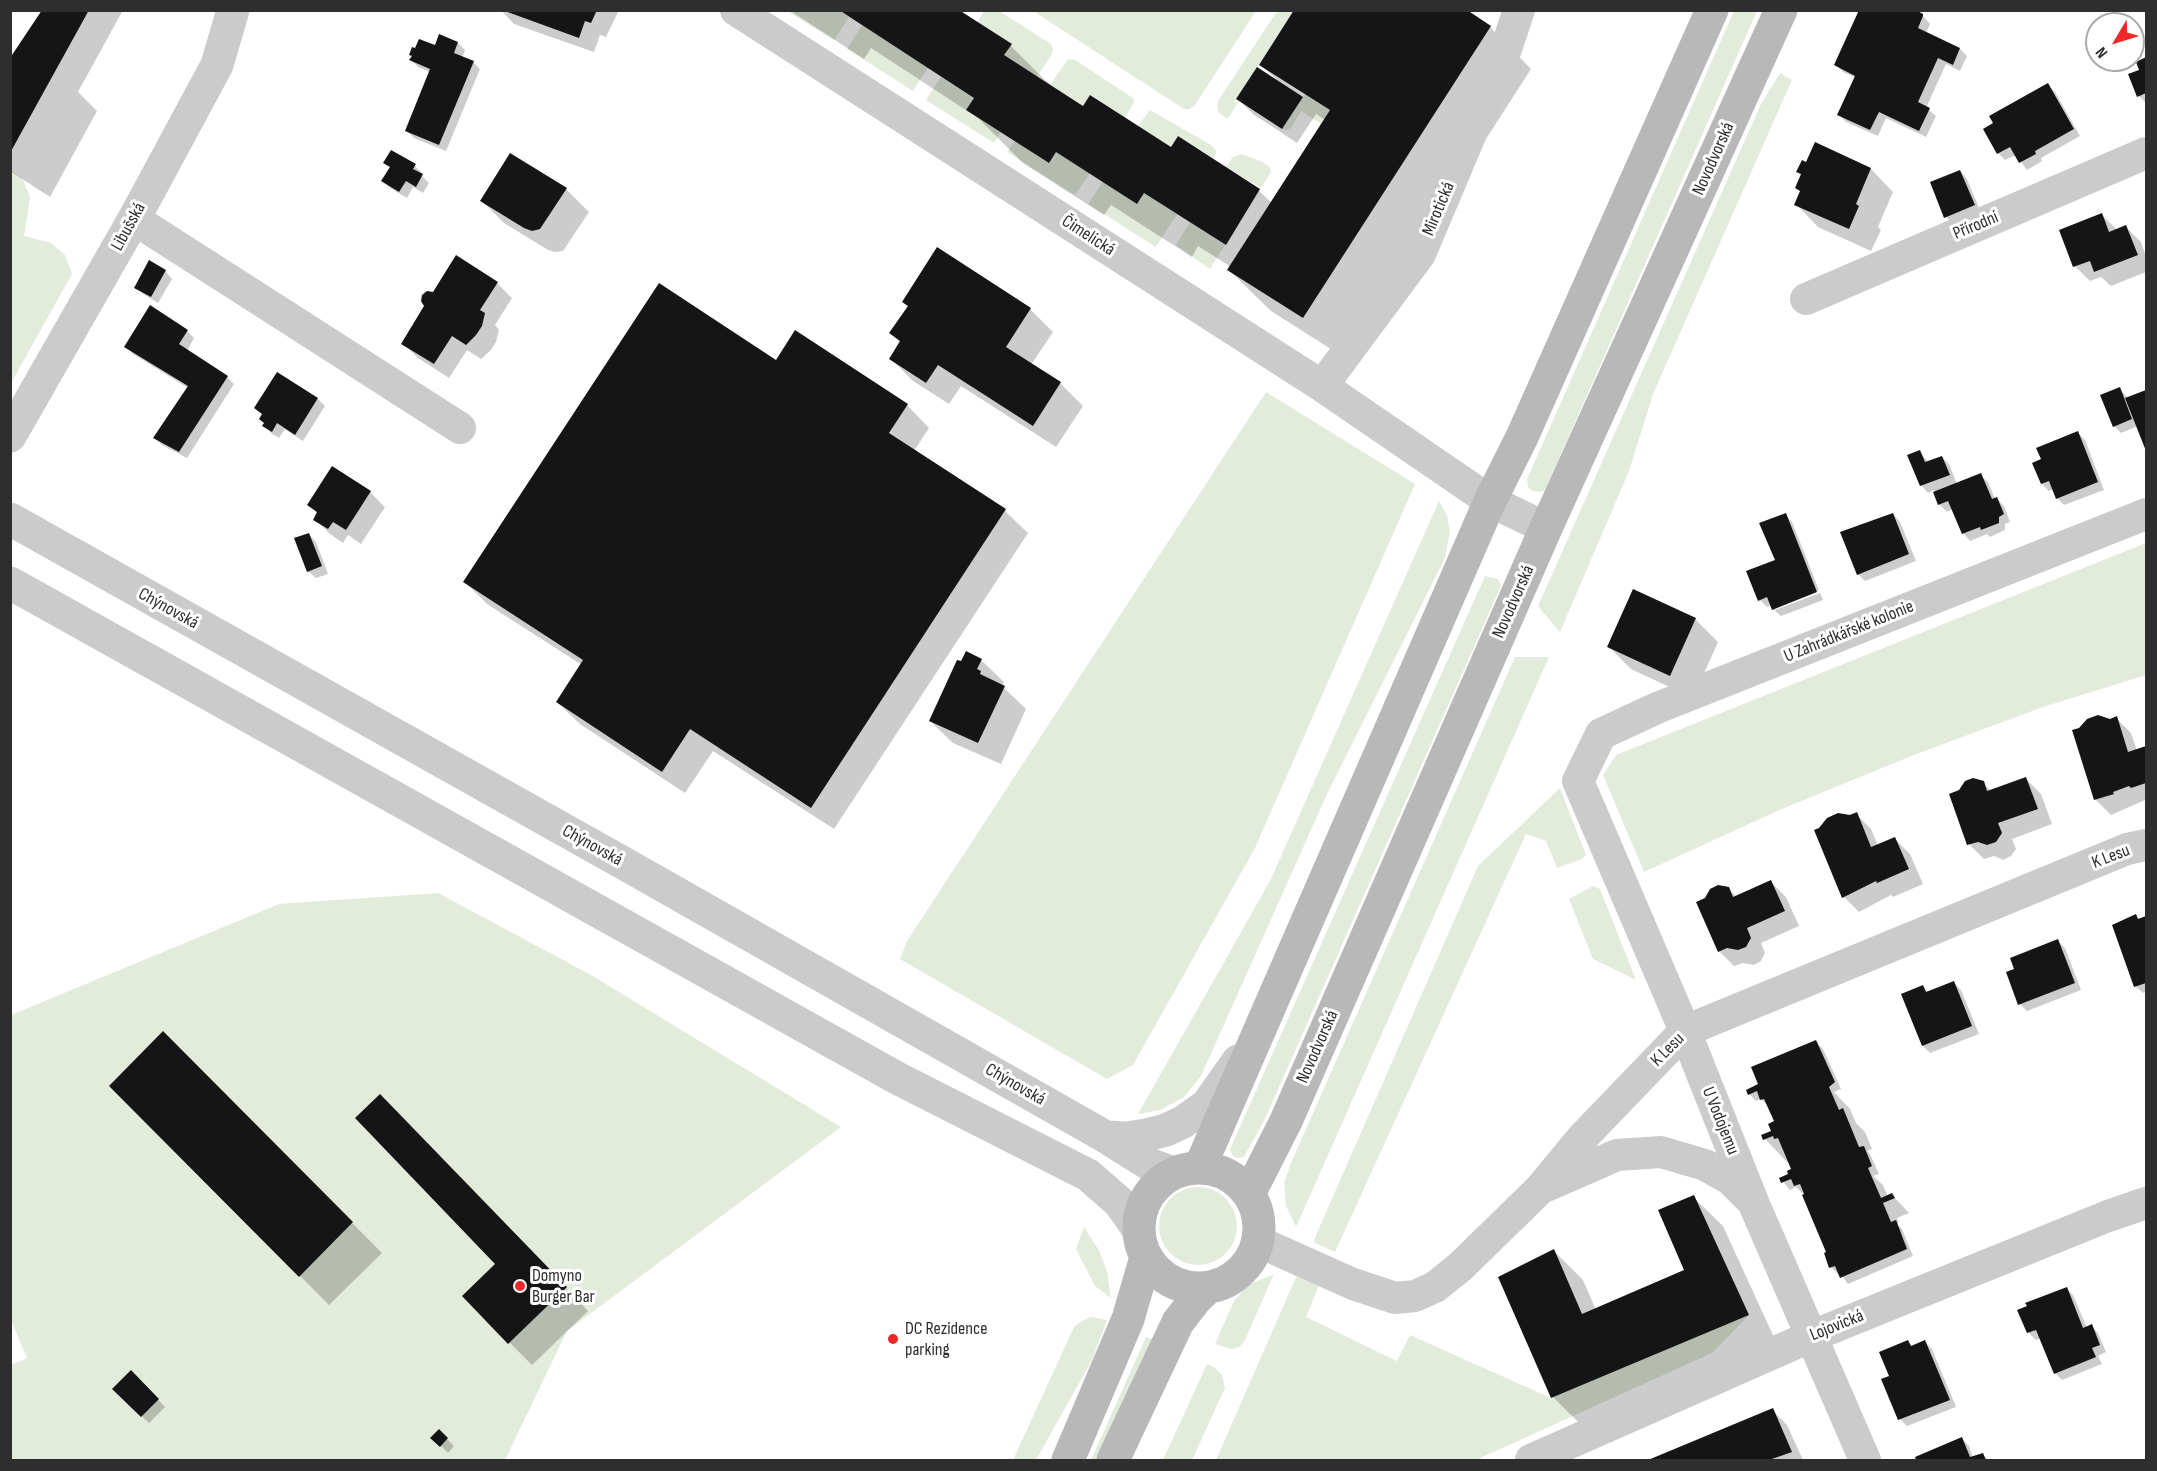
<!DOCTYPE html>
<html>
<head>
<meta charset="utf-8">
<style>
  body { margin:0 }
  #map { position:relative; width:2157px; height:1471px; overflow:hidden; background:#fff; font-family:"Sofia Sans Condensed",sans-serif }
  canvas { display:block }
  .frame { position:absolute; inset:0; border:12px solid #2e2e2e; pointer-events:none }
  .north { position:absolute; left:2085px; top:12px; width:60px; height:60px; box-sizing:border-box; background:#fff; border:2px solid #ababab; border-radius:50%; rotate:232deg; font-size:16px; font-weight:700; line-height:24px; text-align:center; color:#2e2e2e }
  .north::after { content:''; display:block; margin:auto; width:21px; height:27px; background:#ed2828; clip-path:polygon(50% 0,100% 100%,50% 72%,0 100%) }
</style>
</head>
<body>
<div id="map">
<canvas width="2157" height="1471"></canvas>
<div class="frame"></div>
<div class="north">N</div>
</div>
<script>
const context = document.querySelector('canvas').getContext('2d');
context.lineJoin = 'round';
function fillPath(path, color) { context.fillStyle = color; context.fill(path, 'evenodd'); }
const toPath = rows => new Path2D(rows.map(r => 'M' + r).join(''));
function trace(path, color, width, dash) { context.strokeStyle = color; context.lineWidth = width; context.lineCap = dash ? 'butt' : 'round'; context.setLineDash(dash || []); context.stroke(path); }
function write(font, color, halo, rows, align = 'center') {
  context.font = font + ' "Sofia Sans Condensed",sans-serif'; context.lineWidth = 6; context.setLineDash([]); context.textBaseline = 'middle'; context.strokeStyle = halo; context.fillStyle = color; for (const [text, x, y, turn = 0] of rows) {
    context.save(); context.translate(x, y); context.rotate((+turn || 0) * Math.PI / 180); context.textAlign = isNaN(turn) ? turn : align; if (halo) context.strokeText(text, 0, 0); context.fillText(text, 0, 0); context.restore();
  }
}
fillPath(toPath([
  [787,11,839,11,849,17,834,40],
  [984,11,999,11,1051,44,1053,49,1052,54,1037,77,1004,55,1011,44,977,22],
  [1033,11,1256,11,1195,105,1190,109,1184,109],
  [1277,11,1294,11,1234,103,1239,101,1228,119,1219,113,1217,107,1218,101],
  [1734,11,1757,11,1545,490,1541,492,1533,491,1528,487,1527,479],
  [862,25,928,68,913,91,847,49],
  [1068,59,1075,60,1133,98,1134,102,1125,118,1091,95,1083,106,1050,85],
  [1780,73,1792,80,1653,394,1629,471,1560,632,1538,606,1761,104],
  [941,77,974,98,966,110,1001,132,994,143,926,100],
  [1305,94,1330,110,1321,124,1301,111,1291,128,1286,130,1282,129],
  [1150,110,1211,145,1216,150,1216,154,1213,158,1178,136,1171,147,1138,126],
  [1015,140,1048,163,1056,152,1090,173,1075,195,1007,152],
  [1241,154,1261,161,1270,167,1271,172,1261,188,1226,167,1232,158],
  [11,170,22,178,30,197,24,236,51,243,65,255,72,274,11,383],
  [1103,181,1137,204,1144,193,1177,214,1156,247,1088,204],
  [1190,222,1225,245,1210,269,1176,245],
  [1266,392,1415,484,1255,848,1133,1065,1107,1079,900,959,907,941],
  [1439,501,1447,515,1450,531,1445,558,1328,792,1201,1076,1184,1097,1160,1110,1138,1114,1270,881],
  [2146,543,2146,675,2043,707,1914,755,1784,808,1644,872,1603,775,1616,755],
  [1485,576,1498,579,1501,586,1264,1121,1244,1157,1238,1158,1233,1157,1230,1149],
  [1515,657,1549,657,1296,1227,1286,1206,1284,1183,1290,1165],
  [1560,788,1586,855,1582,859,1557,868,1546,841,1526,834,1335,1252,1313,1242,1478,866],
  [1593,886,1600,889,1636,980,1593,959,1569,899],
  [438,893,591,975,841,1127,567,1331,505,1460,11,1460,10,1365,27,1358,10,1318,11,1015,279,904],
  '1159 1226a39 39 0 1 1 78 0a39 39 0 1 1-78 0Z',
  [1084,1227,1100,1252,1107,1272,1111,1298,1095,1286,1076,1249],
  [1274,1274,1244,1342,1239,1347,1231,1349,1215,1344,1234,1301,1248,1285],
  [1297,1275,1320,1283,1306,1317,1397,1361,1410,1335,1551,1398,1749,1315,1712,1353,1476,1460,1216,1460],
  [1091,1317,1107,1320,1092,1360,1036,1460,1013,1460,1074,1327,1082,1321],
  [1146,1337,1156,1341,1103,1460,1091,1460],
  [1207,1364,1214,1367,1222,1375,1225,1388,1192,1460,1163,1460]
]), '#e3ecdb');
fillPath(toPath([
  [43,10,123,10,78,92,97,111,50,197,10,171,10,60],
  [501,10,619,10,606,37,600,35,594,52,514,24],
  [789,10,957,10,1010,45,1054,89,1083,108,1171,149,1179,138,1259,191,1272,203,1325,120,1316,114,1297,143,1253,114,1238,99,1277,80,1261,65,1296,10,1469,10,1468,13,1490,27,1531,69,1345,358,1271,311,1229,270,1231,267,1198,246,1192,257,1111,205,1104,215,1023,163,978,118,871,48,864,59],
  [1922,15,1930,24,1926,33,1960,49,1967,56,1960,71,1946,64,1926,108,1936,116,1926,137,1886,118,1878,136,1846,122,1839,114,1856,78,1843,72,1836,65],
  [458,43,465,50,462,58,473,62,480,69,446,151,414,138,407,131,430,72,418,67,411,60,413,57,410,54,436,47],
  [2146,59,2146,103,2139,96,2141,71,2138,63],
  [2048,85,2055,92,2080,136,2041,158,2042,161,2027,170,2016,155,2005,160,1998,153,1985,129],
  [1815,144,1871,169,1893,192,1878,227,1881,230,1871,251,1818,227,1796,204,1801,192,1802,175,1798,172,1807,164],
  [392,152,415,166,422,173,421,175,429,183,423,193,413,187,407,198,390,188,383,181,391,168,385,163],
  [1960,171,1967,179,1981,213,1953,224,1946,217],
  [566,189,589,212,563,251,555,252,548,250,504,223,482,201],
  [2102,215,2117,230,2126,227,2141,242,2146,257,2146,272,2111,286,2101,277,2090,281,2075,266],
  [937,249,1030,309,1053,332,1031,365,1060,383,1083,406,1056,447,961,386,949,404,913,381,891,359,901,343,891,333,909,307],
  [165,271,172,279,158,303,143,294,136,287],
  [497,283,512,298,495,325,499,330,496,342,491,350,481,359,467,350,449,378,418,358,403,343],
  [150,308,187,331,194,338,187,351,227,377,234,384,187,458,162,445,155,438,188,388,133,354,126,346],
  [776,362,907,405,929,428,914,451,1005,511,1028,533,834,829,713,751,685,793,580,724,557,702,582,665,487,604,465,582],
  [278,374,318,399,325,406,303,441,285,429,279,438,271,433,264,425,263,415,256,408],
  [2120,389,2128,399,2146,391,2146,447,2138,426,2121,433,2114,426],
  [2078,433,2085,440,2104,490,2064,505,2057,498,2054,489,2049,491,2042,484,2043,460],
  [1920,452,1928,462,1942,457,1949,464,1957,484,1980,475,1988,482,1995,499,1997,499,2004,506,2010,522,2005,524,2005,530,1990,537,1987,534,1970,541,1963,533,1953,509,1947,512,1939,504,1934,490,1928,493,1921,485],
  [370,492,385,507,361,544,348,535,343,543,330,534,315,519,318,514,309,504],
  [1893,514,1900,522,1916,561,1865,581,1858,574],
  [1785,515,1792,522,1819,590,1775,607,1775,610,1820,593,1823,600,1781,616,1773,609,1772,605,1767,607,1760,600,1777,561],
  [308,534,316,542,328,574,316,578,308,571],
  [1634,591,1695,619,1718,642,1693,698,1631,669,1609,647],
  [981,660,1004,682,1002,686,1026,709,1001,764,953,743,930,721],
  [2116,718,2131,733,2137,751,2146,748,2146,802,2145,800,2111,815,2096,800,2074,731],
  [2026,779,2041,794,2052,824,2012,839,2016,849,2011,856,2003,860,1994,856,1984,859,1969,844,1983,783,1991,791],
  [1856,814,1871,829,1878,846,1895,839,1910,854,1923,884,1893,897,1891,895,1859,912,1844,897,1850,816],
  [1771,882,1786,897,1799,926,1761,943,1765,953,1761,961,1754,965,1743,963,1734,966,1719,951,1728,889,1737,897],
  [2136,916,2140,920,2146,918,2146,992,2143,993,2135,986],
  [2058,941,2065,948,2081,990,2027,1011,2020,1004,2015,969],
  [1954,983,1961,990,1979,1034,1930,1053,1923,1046,1903,995,1923,987,1929,993],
  [163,1033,382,1253,329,1305,111,1086],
  [1816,1042,1823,1049,1841,1089,1834,1092,1850,1109,1856,1123,1865,1132,1872,1149,1867,1151,1870,1154,1879,1174,1873,1176,1883,1185,1888,1197,1892,1195,1909,1213,1897,1218,1899,1223,1897,1224,1902,1229,1913,1256,1848,1284,1840,1273,1838,1274,1831,1267,1828,1252,1805,1192,1802,1193,1796,1187,1790,1190,1781,1179,1790,1175,1793,1170,1789,1161,1787,1162,1765,1139,1773,1131,1776,1122,1769,1107,1761,1099,1756,1101,1749,1094],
  [403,1118,588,1311,532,1365,509,1342,497,1264],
  [1693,1197,1723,1226,1777,1344,1582,1426,1553,1397,1554,1251,1583,1280,1596,1310,1686,1271],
  [2066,1288,2073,1295,2087,1328,2091,1326,2098,1333,2106,1352,2098,1356,2102,1364,2062,1380,2055,1373,2041,1338,2036,1340,2029,1333,2019,1311],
  [1908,1342,1913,1347,1925,1342,1932,1349,1956,1407,1907,1426,1900,1419,1891,1377],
  [131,1372,165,1407,149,1423,114,1389],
  [1772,1410,1787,1425,1803,1460,1651,1460],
  [439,1431,454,1446,448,1453,433,1438],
  [1962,1439,1969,1446,1973,1458,1982,1454,1988,1460,1918,1460,1917,1458]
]), '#0003');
fillPath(toPath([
  [42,10,89,10,10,153,10,58],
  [502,10,597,10,591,23,585,21,579,38],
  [839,10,959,10,1012,44,1004,55,1083,106,1090,95,1171,147,1178,136,1260,189,1226,245,1144,193,1137,204,1056,152,1049,163,966,110,974,98],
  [1294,10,1467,10,1491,26,1303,318,1227,270,1330,110,1259,65],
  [1859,10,1916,10,1923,14,1923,16,1918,28,1960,48,1953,65,1938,58,1918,102,1930,108,1919,131,1879,112,1870,130,1837,115,1855,76,1834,65],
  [439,34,458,42,454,53,474,61,439,145,405,131,430,69,409,60,412,56,409,55,412,47,415,48,419,39,435,45],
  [2146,57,2146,93,2137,97,2128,74,2139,70,2136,62],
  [1257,67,1303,97,1282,129,1236,99],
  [2048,83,2074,129,2035,151,2036,154,2019,163,2010,147,1997,154,1983,129,1993,123,1989,116],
  [1815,142,1871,168,1856,204,1859,206,1849,229,1794,205,1800,191,1795,188,1801,174,1796,172,1802,160,1806,162],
  [391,150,416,164,413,169,423,174,416,187,406,181,399,192,381,181,390,167,383,163],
  [510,153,567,188,540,229,532,231,524,228,480,201],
  [1960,170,1975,205,1944,218,1930,182],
  [2102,213,2109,232,2126,225,2138,255,2094,272,2090,261,2073,267,2059,230],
  [937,247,1031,308,1006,347,1061,382,1033,426,938,365,926,383,889,359,900,341,889,333,908,306,902,302],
  [456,255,498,282,480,310,485,313,482,326,476,335,466,345,452,336,434,364,401,344,424,306,421,301,422,295,427,291,433,292],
  [149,260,166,270,151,297,134,288],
  [659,283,776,360,795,330,908,404,889,433,1006,509,811,808,690,729,662,772,556,702,583,660,463,582],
  [150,305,188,330,179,344,228,376,179,452,153,438,188,386,124,347],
  [277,372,318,398,295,435,277,423,272,432,262,426,264,423,259,419,262,414,254,408],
  [2120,387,2132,419,2113,427,2100,395],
  [2146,390,2146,451,2125,398],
  [2078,431,2098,482,2056,499,2049,481,2041,484,2032,463,2041,459,2036,448],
  [1920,450,1925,462,1942,456,1950,475,1920,486,1907,455],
  [332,466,371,491,346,530,333,522,328,529,313,520,317,512,307,505],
  [1981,473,1992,499,1997,497,2004,514,1999,517,1999,523,1981,530,1980,527,1962,534,1948,501,1938,505,1933,492],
  [1786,513,1817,592,1772,610,1767,597,1758,601,1746,571,1775,560,1759,523],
  [1893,513,1909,554,1857,575,1840,532],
  [309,533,322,566,307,572,294,538],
  [1633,589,1696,618,1670,676,1607,647],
  [966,651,982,659,977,669,981,671,980,674,1005,686,978,743,929,721,957,660,961,661],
  [2098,715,2110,719,2117,716,2128,752,2146,746,2146,783,2131,788,2129,786,2113,792,2114,794,2094,800,2072,730,2079,728,2087,719],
  [2026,777,2038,809,1998,823,2002,833,1996,842,1987,845,1978,842,1967,845,1949,794,1959,790,1965,781,1973,778,1984,781,1987,791],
  [1857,812,1871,847,1895,837,1909,869,1877,883,1876,881,1842,898,1814,830,1819,828,1827,818,1838,813,1850,815],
  [1771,880,1785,911,1747,928,1751,938,1746,947,1738,950,1727,948,1718,952,1696,902,1705,898,1710,889,1718,885,1729,887,1733,897],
  [2136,914,2138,919,2146,916,2146,983,2134,987,2112,925],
  [2058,939,2075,983,2018,1005,2006,972,2014,969,2010,958],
  [1954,981,1972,1026,1922,1046,1901,994,1923,985,1926,992],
  [163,1031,353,1222,299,1277,109,1086],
  [1816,1040,1835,1082,1829,1087,1839,1110,1843,1108,1859,1147,1864,1146,1872,1166,1868,1168,1881,1198,1892,1193,1895,1198,1883,1203,1891,1222,1896,1220,1907,1249,1840,1278,1835,1266,1829,1268,1824,1253,1826,1252,1802,1195,1804,1194,1800,1184,1794,1186,1791,1179,1781,1183,1779,1178,1788,1174,1787,1171,1791,1169,1778,1138,1774,1139,1773,1136,1763,1140,1761,1135,1771,1131,1768,1124,1774,1121,1764,1099,1760,1100,1757,1091,1748,1095,1746,1090,1758,1084,1751,1067],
  [380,1094,567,1287,508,1344,462,1296,495,1264,355,1118],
  [1694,1195,1749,1315,1551,1398,1498,1277,1554,1249,1582,1314,1684,1270,1658,1210],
  [2067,1287,2083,1328,2092,1324,2100,1345,2092,1348,2096,1357,2054,1374,2036,1330,2027,1333,2017,1310,2027,1306,2025,1303],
  [1908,1340,1911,1346,1925,1340,1950,1400,1898,1420,1881,1379,1889,1376,1879,1352],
  [131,1370,159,1399,141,1417,112,1389],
  [1773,1408,1792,1452,1769,1460,1648,1460],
  [439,1429,448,1438,440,1447,430,1438],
  [1962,1437,1970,1457,1983,1453,1986,1460,1916,1460,1915,1457]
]), '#151515');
trace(toPath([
  [736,10,1322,386,1490,501,1546,528],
  [134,219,460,428],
  [1806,299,2146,153],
  [1322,386,1420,254,1504,55,1519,10],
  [1546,1186,1617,1155,1661,1152,1705,1165,1730,1179,1749,1198],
  [1257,1241,1353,1284,1395,1298,1415,1296,1435,1287,1460,1267,1540,1189,1583,1137,1685,1031,2127,849,2146,845],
  [1531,1460,1812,1336,2108,1216,2146,1203],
  [1865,1460,1753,1202,1685,1031,1578,781,1601,734,1657,708,2146,514]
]), '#cbcbcb', 32);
trace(toPath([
  [10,436,134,219,217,65,233,10],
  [10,519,625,864,1106,1137,1149,1164,1173,1173],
  [10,583,897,1078,1088,1175,1119,1202,1138,1229],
  [1106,1137,1126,1138,1146,1135,1166,1130,1183,1122,1207,1105,1238,1061]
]), '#cbcbcb', 33);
trace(toPath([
  [1200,1167,1490,501,1522,437,1712,10],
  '1139 1228a60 60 0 1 1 120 0a60 60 0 1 1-120 0Z',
  [1249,1194,1286,1121,1546,528,1781,10],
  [1068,1460,1128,1319,1146,1257],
  [1113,1460,1178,1322,1196,1299,1209,1287]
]), '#b8b8b8', 33);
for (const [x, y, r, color] of [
  [520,1286,6,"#ed2828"],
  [893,1339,6,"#ed2828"]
]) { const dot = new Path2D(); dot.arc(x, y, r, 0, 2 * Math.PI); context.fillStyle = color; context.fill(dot); trace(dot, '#fff', 2); }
write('18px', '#2e2e2e', '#fff', [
  ["Novodvorská",1714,159,-66],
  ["Mirotická",1439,209,-67],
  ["Přírodní",1976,226,-23],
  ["Libušská",129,227,-61],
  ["Čimelická",1088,236,33],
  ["Novodvorská",1514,602,-66],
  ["Chýnovská",168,609,29],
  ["U Zahrádkářské kolonie",1849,632,-22],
  ["Chýnovská",592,846,29],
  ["K Lesu",2111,857,-21],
  ["Novodvorská",1318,1047,-66],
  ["K Lesu",1668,1050,-45],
  ["Chýnovská",1015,1085,30],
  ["U Vodojemu",1720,1121,68],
  ["Lojovická",1837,1326,-22]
]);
write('18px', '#2e2e2e', '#fff', [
  ["Domyno",532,1276],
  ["Burger Bar",532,1297],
  ["DC Rezidence",905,1329],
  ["parking",905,1350]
], 'left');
</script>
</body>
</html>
